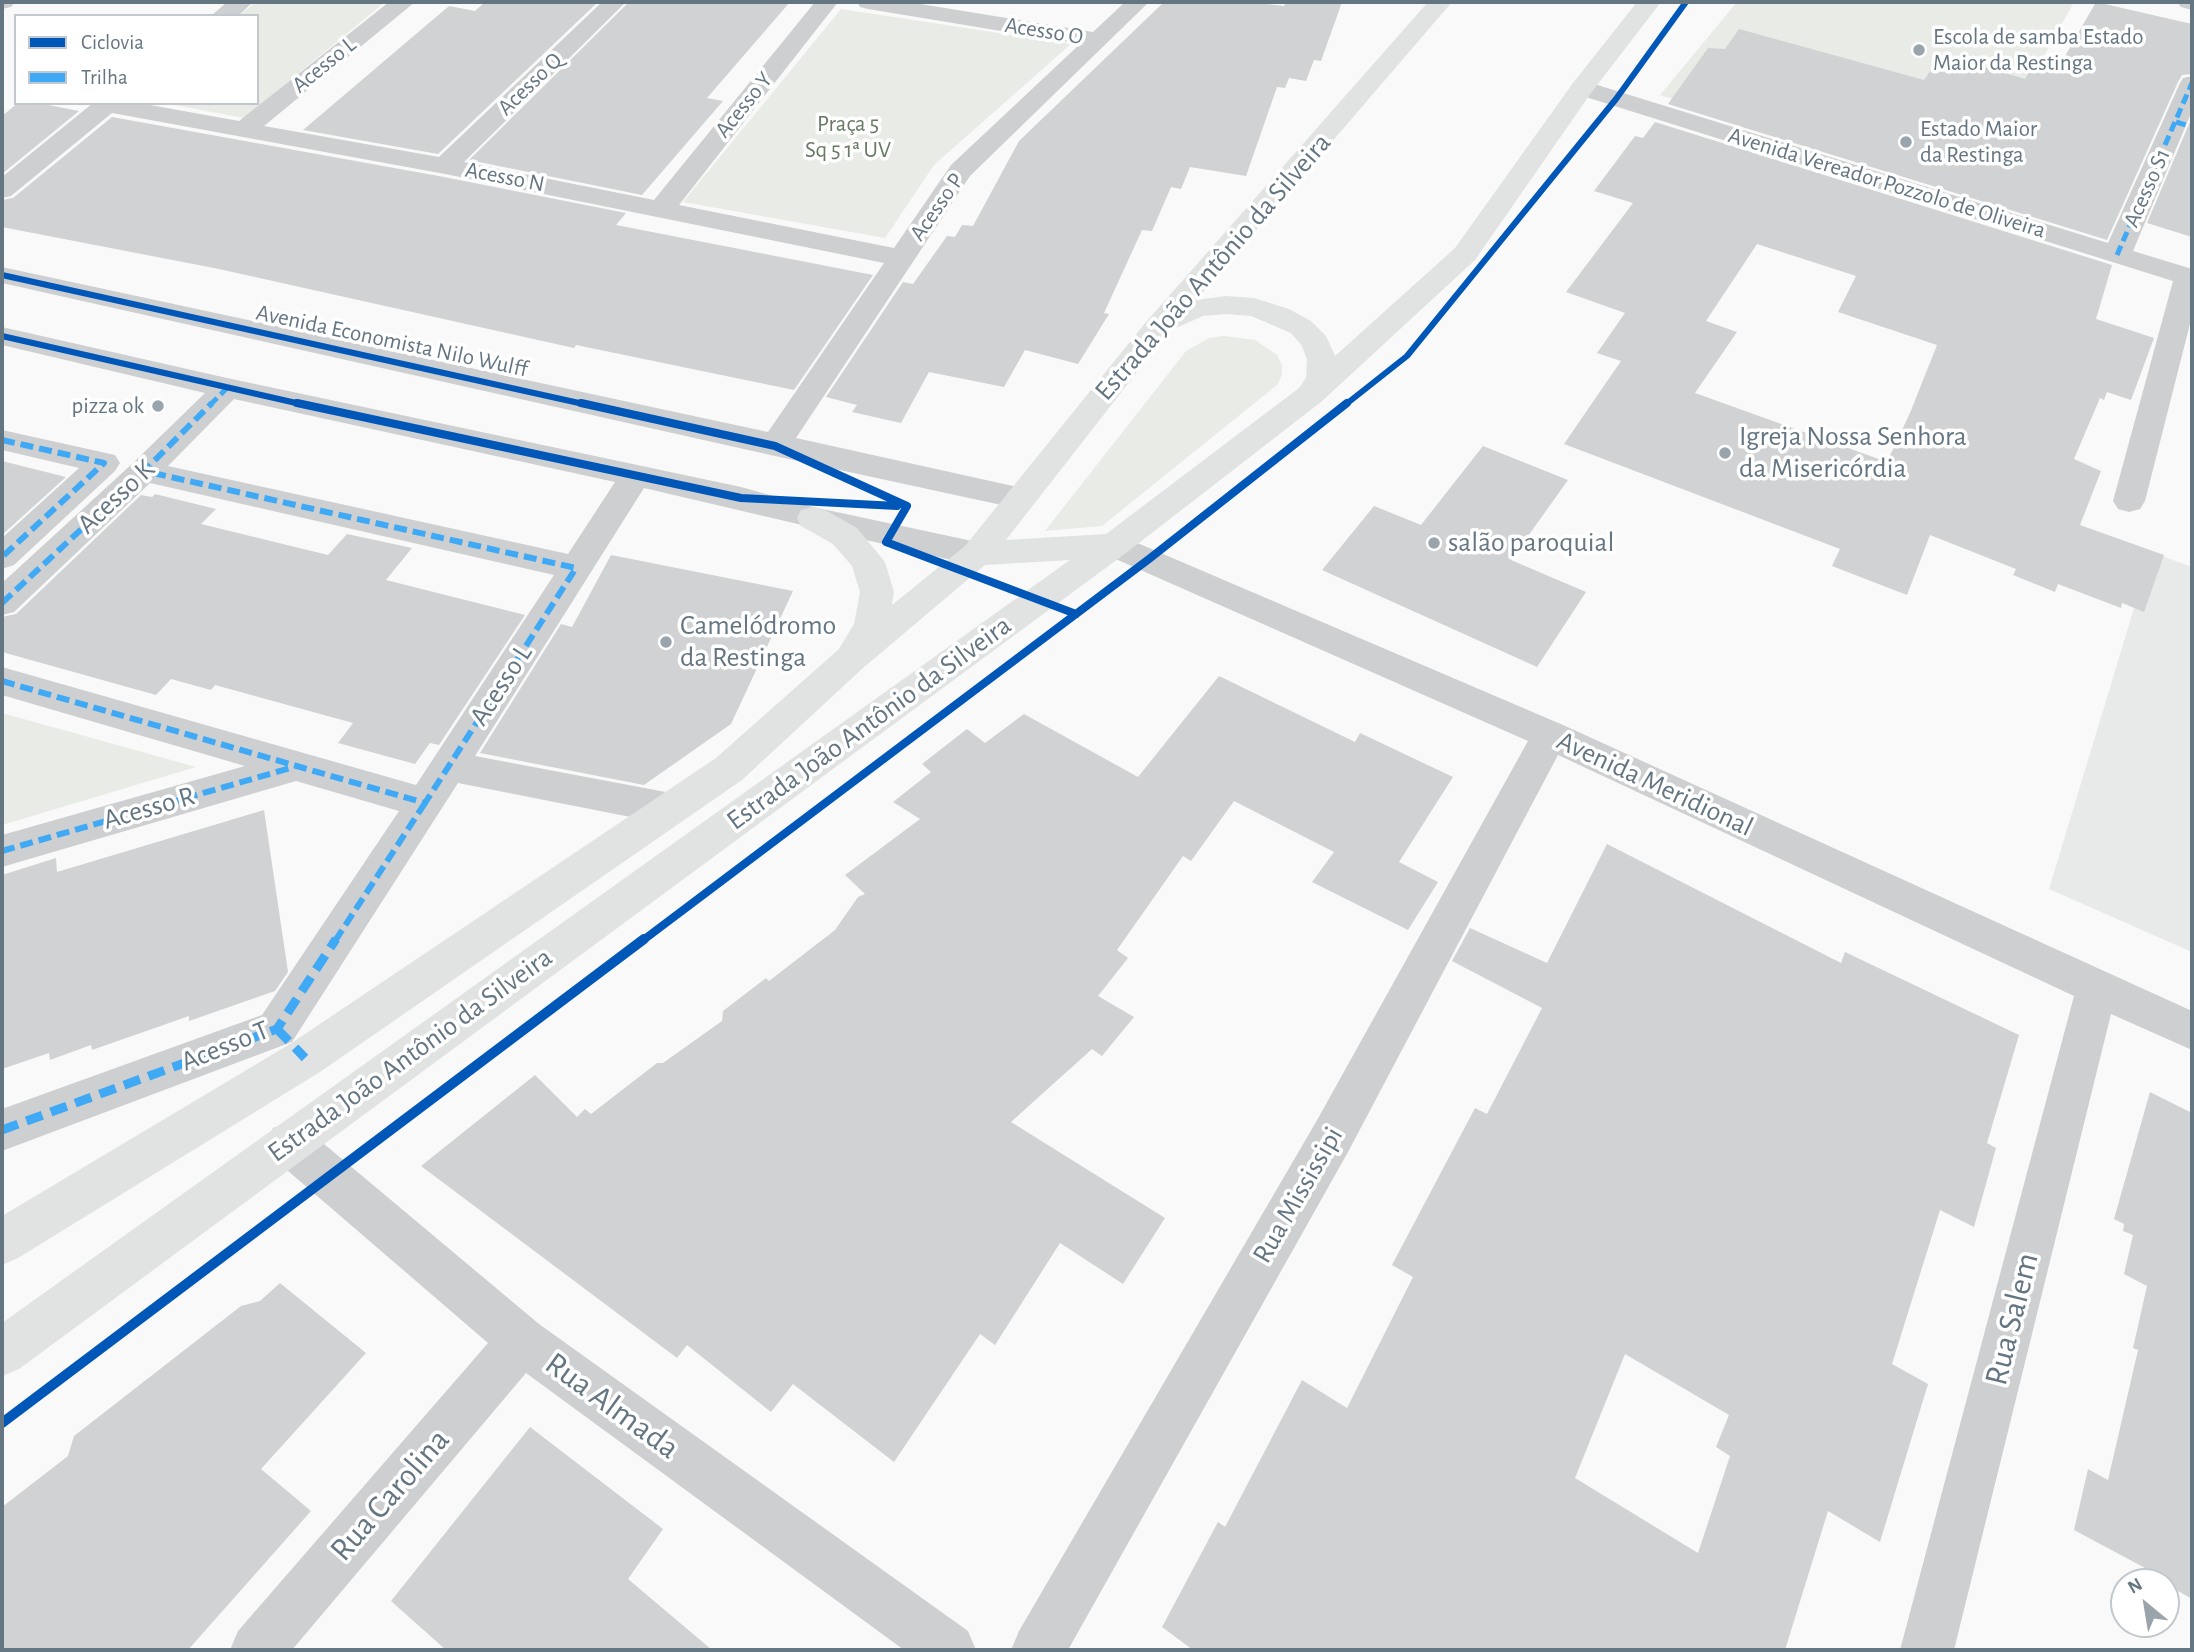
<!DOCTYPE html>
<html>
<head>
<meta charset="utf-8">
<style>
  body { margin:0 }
  #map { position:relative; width:2194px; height:1652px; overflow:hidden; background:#f9f9f9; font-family:"Alegreya Sans",sans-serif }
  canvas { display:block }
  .frame { position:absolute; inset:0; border:4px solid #657683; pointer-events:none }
  .legend { position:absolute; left:14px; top:14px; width:245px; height:91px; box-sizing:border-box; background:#fff; border:2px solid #c1c8cd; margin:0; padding:9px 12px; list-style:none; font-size:21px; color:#657683 }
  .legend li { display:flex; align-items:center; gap:14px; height:35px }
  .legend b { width:35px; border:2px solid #c1c8cd }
  .north { position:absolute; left:2110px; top:1568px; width:70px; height:70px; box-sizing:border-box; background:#fff; border:2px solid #c1c8cd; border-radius:50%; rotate:330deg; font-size:19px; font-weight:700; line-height:28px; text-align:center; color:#657683 }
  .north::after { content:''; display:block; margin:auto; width:24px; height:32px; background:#99a4ac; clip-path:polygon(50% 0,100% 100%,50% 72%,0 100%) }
</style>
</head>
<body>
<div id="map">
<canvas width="2194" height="1652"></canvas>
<div class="frame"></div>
<ul class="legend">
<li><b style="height:9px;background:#0057b8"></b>Ciclovia</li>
<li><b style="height:9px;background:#3fa9f5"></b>Trilha</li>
</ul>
<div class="north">N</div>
</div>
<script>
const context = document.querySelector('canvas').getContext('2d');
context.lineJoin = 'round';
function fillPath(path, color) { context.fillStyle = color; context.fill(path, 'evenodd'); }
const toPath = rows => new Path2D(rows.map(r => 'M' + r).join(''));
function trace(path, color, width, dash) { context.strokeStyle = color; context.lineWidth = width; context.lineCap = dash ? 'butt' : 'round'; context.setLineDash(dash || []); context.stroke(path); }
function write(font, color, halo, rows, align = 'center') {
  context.font = font + ' "Alegreya Sans",sans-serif'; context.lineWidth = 7; context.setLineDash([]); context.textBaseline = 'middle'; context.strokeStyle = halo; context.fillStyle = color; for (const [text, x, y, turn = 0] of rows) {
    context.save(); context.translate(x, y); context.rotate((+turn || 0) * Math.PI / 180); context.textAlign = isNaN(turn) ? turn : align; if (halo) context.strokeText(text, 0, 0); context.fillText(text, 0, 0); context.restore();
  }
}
fillPath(toPath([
  [2151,552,2192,567,2192,952,2049,889]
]), '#e8e9e9');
fillPath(toPath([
  [256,2,385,2,244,118,164,103,257,103,257,16,238,16],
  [1737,2,2074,2,1970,189,1660,95],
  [841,9,1071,44,934,165,885,238,683,202],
  [1224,336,1255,340,1277,355,1282,365,1282,375,1277,385,1102,526,1045,531,1186,351,1209,338],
  [2,713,196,767,2,825]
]), '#e8ebe6');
fillPath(toPath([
  [485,2,598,2,438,154,303,130,449,6,475,11],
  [629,2,790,2,707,98,723,101,642,195,469,160],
  [1164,2,1251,2,1284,6,1286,2,1342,2,1321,61,1314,60,1306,81,1289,78,1285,88,1277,87,1246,176,1190,167,1181,189,1171,187,1152,231,1142,230,1104,313,1109,314,1078,364,1025,350,1004,387,929,372,901,423,852,412,857,405,826,397,903,282,913,284,947,236,955,237,962,225,973,226,1019,141],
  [2096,2,2192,24,2192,74,2182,75,2178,82,2107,240,1668,104,1708,48,1725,49,1739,29,1924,80,1937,62,1962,69,1967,62,2025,79,2032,66,2056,72],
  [18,103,38,103,79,111,2,174,2,116],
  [112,117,444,177,626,213,616,225,873,275,794,390,576,345,574,348,219,269,2,227,2,200,13,198],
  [2192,117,2192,237,2147,223],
  [1655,122,2112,265,2096,319,2154,338,2131,400,2107,392,2104,400,2100,398,2074,459,2101,471,2080,525,2164,555,2144,612,2122,603,2121,608,2058,584,2055,592,2013,575,2016,569,1930,535,1907,595,1832,566,1840,549,1564,444,1621,361,1597,353,1625,313,1566,292,1633,203,1594,191,1635,136,1643,138],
  [1757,244,1856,276,1838,312,1937,345,1910,413,1887,462,1695,393,1737,332,1706,321],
  [1483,446,1568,480,1511,560,1586,592,1537,667,1322,570,1374,506,1421,525],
  [2,461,66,477,2,535],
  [155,494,216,509,201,524,328,555,347,534,412,548,386,580,525,615,439,745,430,743,415,764,338,743,353,723,215,685,211,690,171,679,156,695,2,652,2,617,16,614,141,495,152,497],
  [611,555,793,591,731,724,644,785,480,753,561,624,572,627],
  [1219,676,1355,742,1360,733,1453,777,1399,862,1438,882,1408,930,1312,882,1334,852,1234,801,1191,861,1183,856,1117,950,1128,958,1098,996,1134,1017,1102,1056,1092,1049,1011,1122,1165,1218,1123,1284,1060,1243,995,1345,980,1334,894,1462,793,1384,771,1412,687,1345,677,1358,421,1166,535,1075,577,1117,585,1109,591,1114,657,1063,663,1063,722,1021,723,1011,766,978,769,981,835,930,858,897,865,894,845,875,920,819,893,802,931,772,922,764,967,729,985,743,1024,714,1138,777],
  [264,810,288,972,275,991,189,1021,189,1016,92,1050,91,1045,50,1060,49,1053,2,1069,2,875,56,858,57,872],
  [1607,844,1841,963,1845,952,2019,1035,1987,1143,1996,1148,1974,1227,1940,1210,1892,1364,1928,1384,1880,1542,1828,1511,1785,1650,1193,1650,1162,1627,1218,1522,1225,1527,1302,1380,1347,1408,1413,1277,1392,1265,1475,1108,1487,1114,1542,1008,1452,961,1470,928,1547,963],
  [1625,1354,1729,1415,1716,1447,1730,1456,1698,1553,1575,1478],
  [2150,1092,2192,1113,2192,1599,2147,1573,2147,1569,2074,1530,2088,1469,2108,1480,2138,1350,2133,1348,2147,1286,2124,1274,2133,1235,2123,1231,2124,1224,2114,1219],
  [280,1283,366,1353,261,1469,311,1511,188,1650,2,1650,2,1507,68,1456,74,1436,241,1306,260,1301],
  [530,1427,663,1529,628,1579,712,1650,446,1650,391,1601]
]), '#d0d2d3');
fillPath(toPath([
  [2,2,15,2,11,7,2,9,2,2],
  [227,2,253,2,238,16,211,16,227,2],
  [389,2,415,2,264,126,439,157,602,2,626,2,464,162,654,200,815,2,838,2,679,205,894,248,951,165,1080,44,868,9,860,7,857,2,908,2,1093,32,1125,2,1149,2,970,176,796,438,1031,490,1036,498,1031,506,1020,509,775,456,2,283,2,267,768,432,884,263,445,174,112,113,11,196,2,198,2,177,93,103,139,103,239,121,389,2],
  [2177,2,2192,2,2192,10,2181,7,2177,2],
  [2192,76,2192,111,2133,251,2192,269,2192,316,2145,501,2140,509,2129,512,2118,509,2113,501,2173,281,1573,93,1570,88,1573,83,1582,81,1591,83,2108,243,2180,83,2183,78,2192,76],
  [2,327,227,378,741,487,813,507,977,542,989,546,994,554,989,562,977,566,644,488,475,756,671,793,684,798,690,809,684,820,671,825,458,783,292,1042,2,1151,2,1109,262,1015,399,811,296,781,2,867,2,835,245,766,2,695,2,667,416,785,554,575,150,483,14,612,2,615,2,583,133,463,205,393,2,345,2,327],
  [234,399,615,482,568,554,168,466,234,399],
  [2,430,115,455,120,463,115,471,14,565,2,569,2,538,79,468,2,450,2,430],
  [1114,533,1563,725,2192,1011,2192,1050,2111,1014,1954,1650,1900,1650,2074,996,1558,755,1348,1152,1068,1650,1011,1650,1019,1631,1316,1122,1528,741,1102,553,1097,545,1102,537,1114,533],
  [289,1122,305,1128,539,1324,968,1631,976,1650,904,1650,526,1373,292,1650,230,1650,238,1631,488,1343,273,1158,267,1143,273,1128,289,1122]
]), '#cecfd0');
fillPath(toPath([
  [1428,2,1452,2,1196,300,1226,296,1254,298,1289,309,1311,321,1326,336,1335,356,1455,248,1573,83,1637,2,1661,2,1591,93,1475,260,1321,402,1126,553,19,1369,2,1376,2,1323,1070,560,985,565,863,668,742,780,320,1072,18,1258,2,1265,2,1216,290,1044,716,758,839,649,854,624,860,592,852,566,833,544,801,526,797,518,801,510,813,507,825,510,857,528,885,562,894,592,892,605,965,546,1146,322,1428,2],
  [1226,314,1251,316,1291,333,1302,346,1307,360,1306,378,1299,388,1106,534,1006,540,1169,331,1203,316,1226,314]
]), '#e1e2e2');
trace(toPath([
  [2176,122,2192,127],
  [2117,255,2192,83],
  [210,405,227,388]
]), '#3fa9f5', 5, [10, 5]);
trace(toPath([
  [2,440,104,463,2,557],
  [2,603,144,471,212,403],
  [2,681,425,803,576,568,144,471],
  [2,851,294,767],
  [335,941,425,803]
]), '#3fa9f5', 6, [13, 6]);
trace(toPath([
  [277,1029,305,1058],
  [2,1130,277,1029,336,939]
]), '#3fa9f5', 9, [17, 9]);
trace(toPath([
  [2,275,588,405],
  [2,336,305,405],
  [1345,405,1407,356,1616,99,1686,2]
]), '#0057b8', 6);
trace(toPath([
  [297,403,741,498,897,506],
  [581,403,775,446,907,506],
  [907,506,886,542,1076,614],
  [642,941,1149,559,1347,403]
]), '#0057b8', 8);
trace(toPath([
  [2,1423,644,939]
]), '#0057b8', 10);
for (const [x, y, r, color] of [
  [1919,50,7,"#99a4ac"],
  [1906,142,7,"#99a4ac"],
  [158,406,7,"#99a4ac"],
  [1725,453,7,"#99a4ac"],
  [1434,543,7,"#99a4ac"],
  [666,642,7,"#99a4ac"]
]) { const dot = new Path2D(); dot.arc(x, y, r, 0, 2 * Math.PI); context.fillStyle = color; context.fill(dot); trace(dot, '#fff', 2.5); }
write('23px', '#657683', '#fff', [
  ["Acesso O",1044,31,9],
  ["Acesso L",324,65,-39],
  ["Acesso Q",530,84,-44],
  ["Acesso Y",744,105,-51],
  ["Acesso N",505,177,11],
  ["Avenida Vereador Pozzolo de Oliveira",1887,183,17],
  ["Acesso S1",2147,188,-66],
  ["Acesso P",937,207,-55],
  ["Avenida Economista Nilo Wulff",392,341,12]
]);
write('23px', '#657683', '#fff', [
  ["Escola de samba Estado",1933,37],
  ["Maior da Restinga",1933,63],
  ["Estado Maior",1920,129],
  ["da Restinga",1920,155],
  ["pizza ok",144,406,"right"]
], 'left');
write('23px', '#687a64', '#fff', [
  ["Praça 5",848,124],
  ["Sq 5 1ª UV",848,150]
]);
write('28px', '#657683', '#fff', [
  ["Estrada João Antônio da Silveira",1213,267,-49],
  ["Acesso K",116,497,-43],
  ["Acesso L",501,685,-57],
  ["Estrada João Antônio da Silveira",869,723,-36],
  ["Avenida Meridional",1655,784,25],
  ["Acesso R",149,808,-16],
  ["Acesso T",225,1046,-22],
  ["Estrada João Antônio da Silveira",410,1055,-36],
  ["Rua Mississipi",1298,1195,-60]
]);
write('28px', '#657683', '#fff', [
  ["Igreja Nossa Senhora",1739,437],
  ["da Misericórdia",1739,469],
  ["salão paroquial",1448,543],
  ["Camelódromo",680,626],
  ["da Restinga",680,658]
], 'left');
write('33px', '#657683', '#fff', [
  ["Rua Salem",2012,1319,-76],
  ["Rua Almada",612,1406,36],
  ["Rua Carolina",390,1495,-49]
]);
</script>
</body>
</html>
